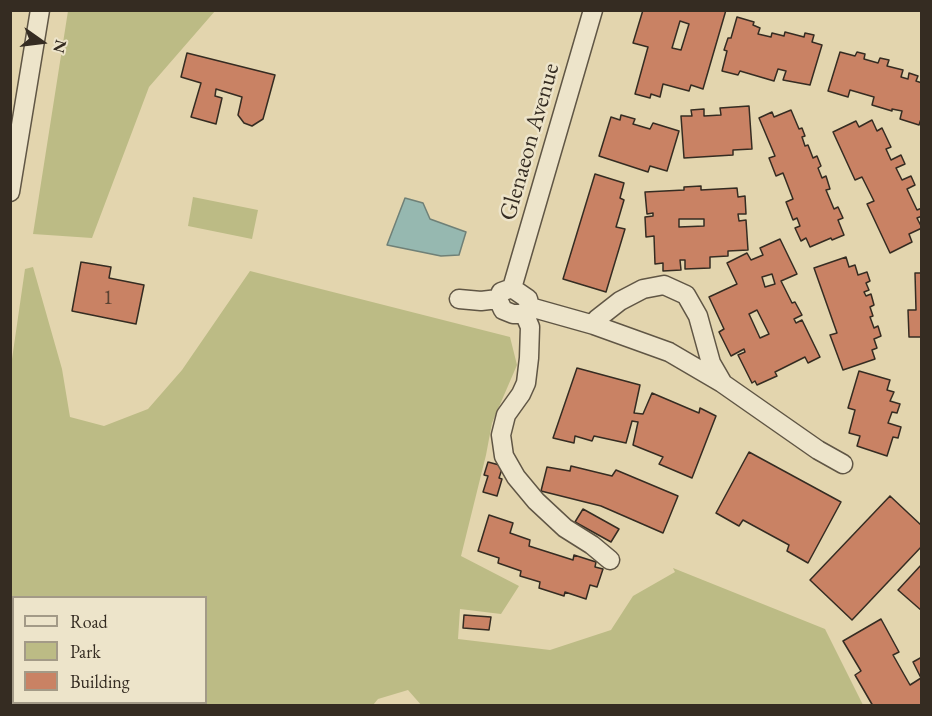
<!DOCTYPE html>
<html>
<head>
<meta charset="utf-8">
<style>
  body { margin:0 }
  #map { position:relative; width:932px; height:716px; overflow:hidden; background:#e3d5ae; font-family:"EB Garamond",serif }
  canvas { display:block }
  .frame { position:absolute; inset:0; border:12px solid #352c22; pointer-events:none }
  .legend { position:absolute; left:12px; top:596px; width:195px; height:108px; box-sizing:border-box; background:#ede4ca; border:2px solid #a39a87; margin:0; padding:8px 10px; list-style:none; font-size:18px; color:#352c22 }
  .legend li { display:flex; align-items:center; gap:12px; height:30px }
  .legend b { width:30px; border:2px solid #a39a87 }
  .north { position:absolute; left:12px; top:12px; width:60px; height:60px; -webkit-text-stroke:4px #ede4ca; paint-order:stroke; rotate:104deg; font-size:16px; font-weight:700; line-height:24px; text-align:center; color:#352c22 }
  .north::after { content:''; display:block; margin:auto; width:21px; height:27px; background:#352c22; clip-path:polygon(50% 0,100% 100%,50% 72%,0 100%) }
</style>
</head>
<body>
<div id="map">
<canvas width="932" height="716"></canvas>
<div class="frame"></div>
<ul class="legend">
<li><b style="height:8px;background:#ede4ca"></b>Road</li>
<li><b style="height:16px;background:#bcbb85"></b>Park</li>
<li><b style="height:16px;background:#c98264"></b>Building</li>
</ul>
<div class="north">N</div>
</div>
<script>
const context = document.querySelector('canvas').getContext('2d');
context.lineJoin = 'round';
function fillPath(path, color) { context.fillStyle = color; context.fill(path, 'evenodd'); }
const toPath = rows => new Path2D(rows.map(r => 'M' + r).join(''));
function trace(path, color, width, dash) { context.strokeStyle = color; context.lineWidth = width; context.lineCap = dash ? 'butt' : 'round'; context.setLineDash(dash || []); context.stroke(path); }
function write(font, color, halo, rows, align = 'center') {
  context.font = font + ' "EB Garamond",serif'; context.lineWidth = 5; context.setLineDash([]); context.textBaseline = 'middle'; context.strokeStyle = halo; context.fillStyle = color; for (const [text, x, y, turn = 0] of rows) {
    context.save(); context.translate(x, y); context.rotate((+turn || 0) * Math.PI / 180); context.textAlign = isNaN(turn) ? turn : align; if (halo) context.strokeText(text, 0, 0); context.fillText(text, 0, 0); context.restore();
  }
}
fillPath(toPath([
  [68,11,215,11,149,87,92,238,33,234],
  [193,197,258,210,252,239,188,226],
  [33,267,62,369,70,417,104,426,148,409,182,370,250,271,510,337,517,365,492,423,486,455,461,556,519,586,501,614,460,609,458,639,550,650,611,630,633,596,675,572,673,568,825,629,863,705,422,706,408,690,378,699,373,705,204,705,197,703,206,702,206,598,14,598,13,658,11,661,11,366,25,269]
]), '#bcbb85');
const water = toPath([
  [405,198,423,203,430,219,466,232,459,255,441,256,387,245,405,198]
]);
fillPath(water, '#96b8b0');
trace(water, '#6f8077', 1.5);
const building = toPath([
  [643,10,726,10,703,89,691,85,689,91,663,84,660,97,651,94,650,98,635,94,648,47,633,43,643,10],
  [680,21,689,24,681,50,672,48,680,21],
  [737,17,754,22,753,25,760,28,758,34,771,37,772,33,784,36,785,32,804,37,805,33,814,35,812,42,822,45,810,85,783,80,786,71,778,69,774,81,740,71,738,75,722,71,727,51,724,50,728,38,731,38,737,17],
  [840,52,855,56,857,52,865,54,864,59,878,63,880,58,889,60,887,66,903,70,901,77,908,79,909,73,918,76,916,81,922,83,922,116,919,125,900,119,902,111,892,109,892,111,872,105,874,97,850,90,848,97,828,91,840,52],
  [187,53,275,75,263,119,252,126,244,123,238,115,242,97,216,89,215,96,222,98,216,124,191,117,201,83,181,77,187,53],
  [749,106,752,149,733,150,733,155,684,158,681,116,692,116,691,110,704,109,704,116,721,115,720,108,749,106],
  [791,110,799,129,802,128,805,136,802,137,805,146,808,145,813,158,817,156,821,166,818,168,822,178,826,176,830,189,826,190,834,209,838,207,843,218,838,220,844,235,832,240,831,238,810,247,806,238,801,241,795,228,800,226,797,218,793,220,786,202,793,199,783,173,776,176,769,158,775,156,759,118,772,112,774,117,791,110],
  [621,115,635,119,633,124,650,129,653,123,679,131,667,171,650,166,648,172,599,156,611,117,620,120,621,115],
  [872,120,877,131,882,128,891,147,886,149,891,160,901,155,905,164,896,168,902,180,911,176,915,185,907,189,917,210,922,208,922,216,917,218,922,228,909,234,912,242,890,253,867,204,874,201,862,177,855,180,833,132,856,121,859,127,872,120],
  [595,174,624,183,620,198,624,200,616,227,625,229,606,292,563,279,595,174],
  [701,186,701,190,737,188,738,197,745,196,746,214,738,214,739,221,746,220,748,250,728,251,728,256,710,257,710,268,685,269,685,260,680,260,681,270,663,271,663,263,655,264,654,236,646,237,645,217,653,216,653,213,647,214,645,192,684,190,684,187,701,186],
  [679,219,704,219,704,226,679,227,679,219],
  [780,239,797,274,781,281,792,303,795,302,802,315,794,319,796,323,802,320,820,357,808,363,805,357,775,372,777,376,757,385,755,381,752,383,738,355,745,352,744,349,731,356,719,332,724,329,709,297,737,284,727,263,747,253,751,260,763,255,760,248,780,239],
  [772,274,775,284,765,287,762,277,772,274],
  [757,310,769,334,760,338,749,314,757,310],
  [846,257,849,267,855,265,858,275,867,272,870,281,866,283,869,290,864,292,866,296,871,294,874,305,870,307,873,316,870,317,874,328,878,326,881,336,874,339,877,348,872,350,875,359,843,370,830,335,837,333,814,268,846,257],
  [81,262,111,267,109,278,144,285,136,324,72,311,81,262],
  [915,273,922,273,922,337,909,337,908,310,916,310,915,273],
  [577,368,640,385,634,413,643,414,652,393,699,413,700,408,716,416,692,478,659,464,663,457,633,445,638,422,632,421,626,443,594,436,592,441,575,436,574,443,553,438,577,368],
  [859,371,890,380,887,390,894,392,890,401,900,404,897,413,892,412,888,423,901,427,898,438,893,437,887,456,857,446,860,436,849,433,855,410,848,408,859,371],
  [749,452,841,502,808,563,787,551,789,545,743,520,739,526,716,513,749,452],
  [488,462,503,466,499,478,502,479,497,496,483,492,488,476,484,475,488,462],
  [571,466,612,476,616,470,678,496,663,533,601,506,541,491,547,467,570,471,571,466],
  [890,496,922,526,922,546,852,620,810,580,890,496],
  [583,509,619,529,611,542,575,522,583,509],
  [489,515,513,523,510,533,530,540,529,546,573,560,574,555,596,562,595,567,603,569,597,587,590,585,586,599,565,592,564,596,539,588,540,582,520,576,521,571,498,563,499,558,478,551,489,515],
  [922,564,922,611,898,590,922,564],
  [464,615,491,617,489,630,463,628,464,615],
  [881,619,899,652,893,655,910,685,921,678,913,662,922,657,922,706,873,706,855,675,861,671,843,641,881,619]
]);
fillPath(building, '#c98264');
trace(building, '#352c22', 1.5);
const minor = toPath([
  [10,192,40,10],
  [512,288,593,10],
  [512,288,528,299,530,307,522,314,513,314,503,310,498,299,501,292,512,288],
  [459,299,481,301,498,299],
  [530,307,594,325,669,352,722,383,818,450,843,464],
  [524,313,530,327,529,358,526,383,521,394,506,415,501,435,504,456,516,477,536,501,565,528,592,545,610,560],
  [594,325,597,319,620,301,643,289,664,285,686,295,698,316,711,363,722,382]
]);
trace(minor, '#605645', 21);
trace(minor, '#ede4ca', 18);
write('21px', '#5a4232', null, [
  ["1",108,298]
]);
write('24px', '#352c22', '#ede4ca', [
  ["Glenaeon Avenue",530,142,-74]
]);
</script>
</body>
</html>
